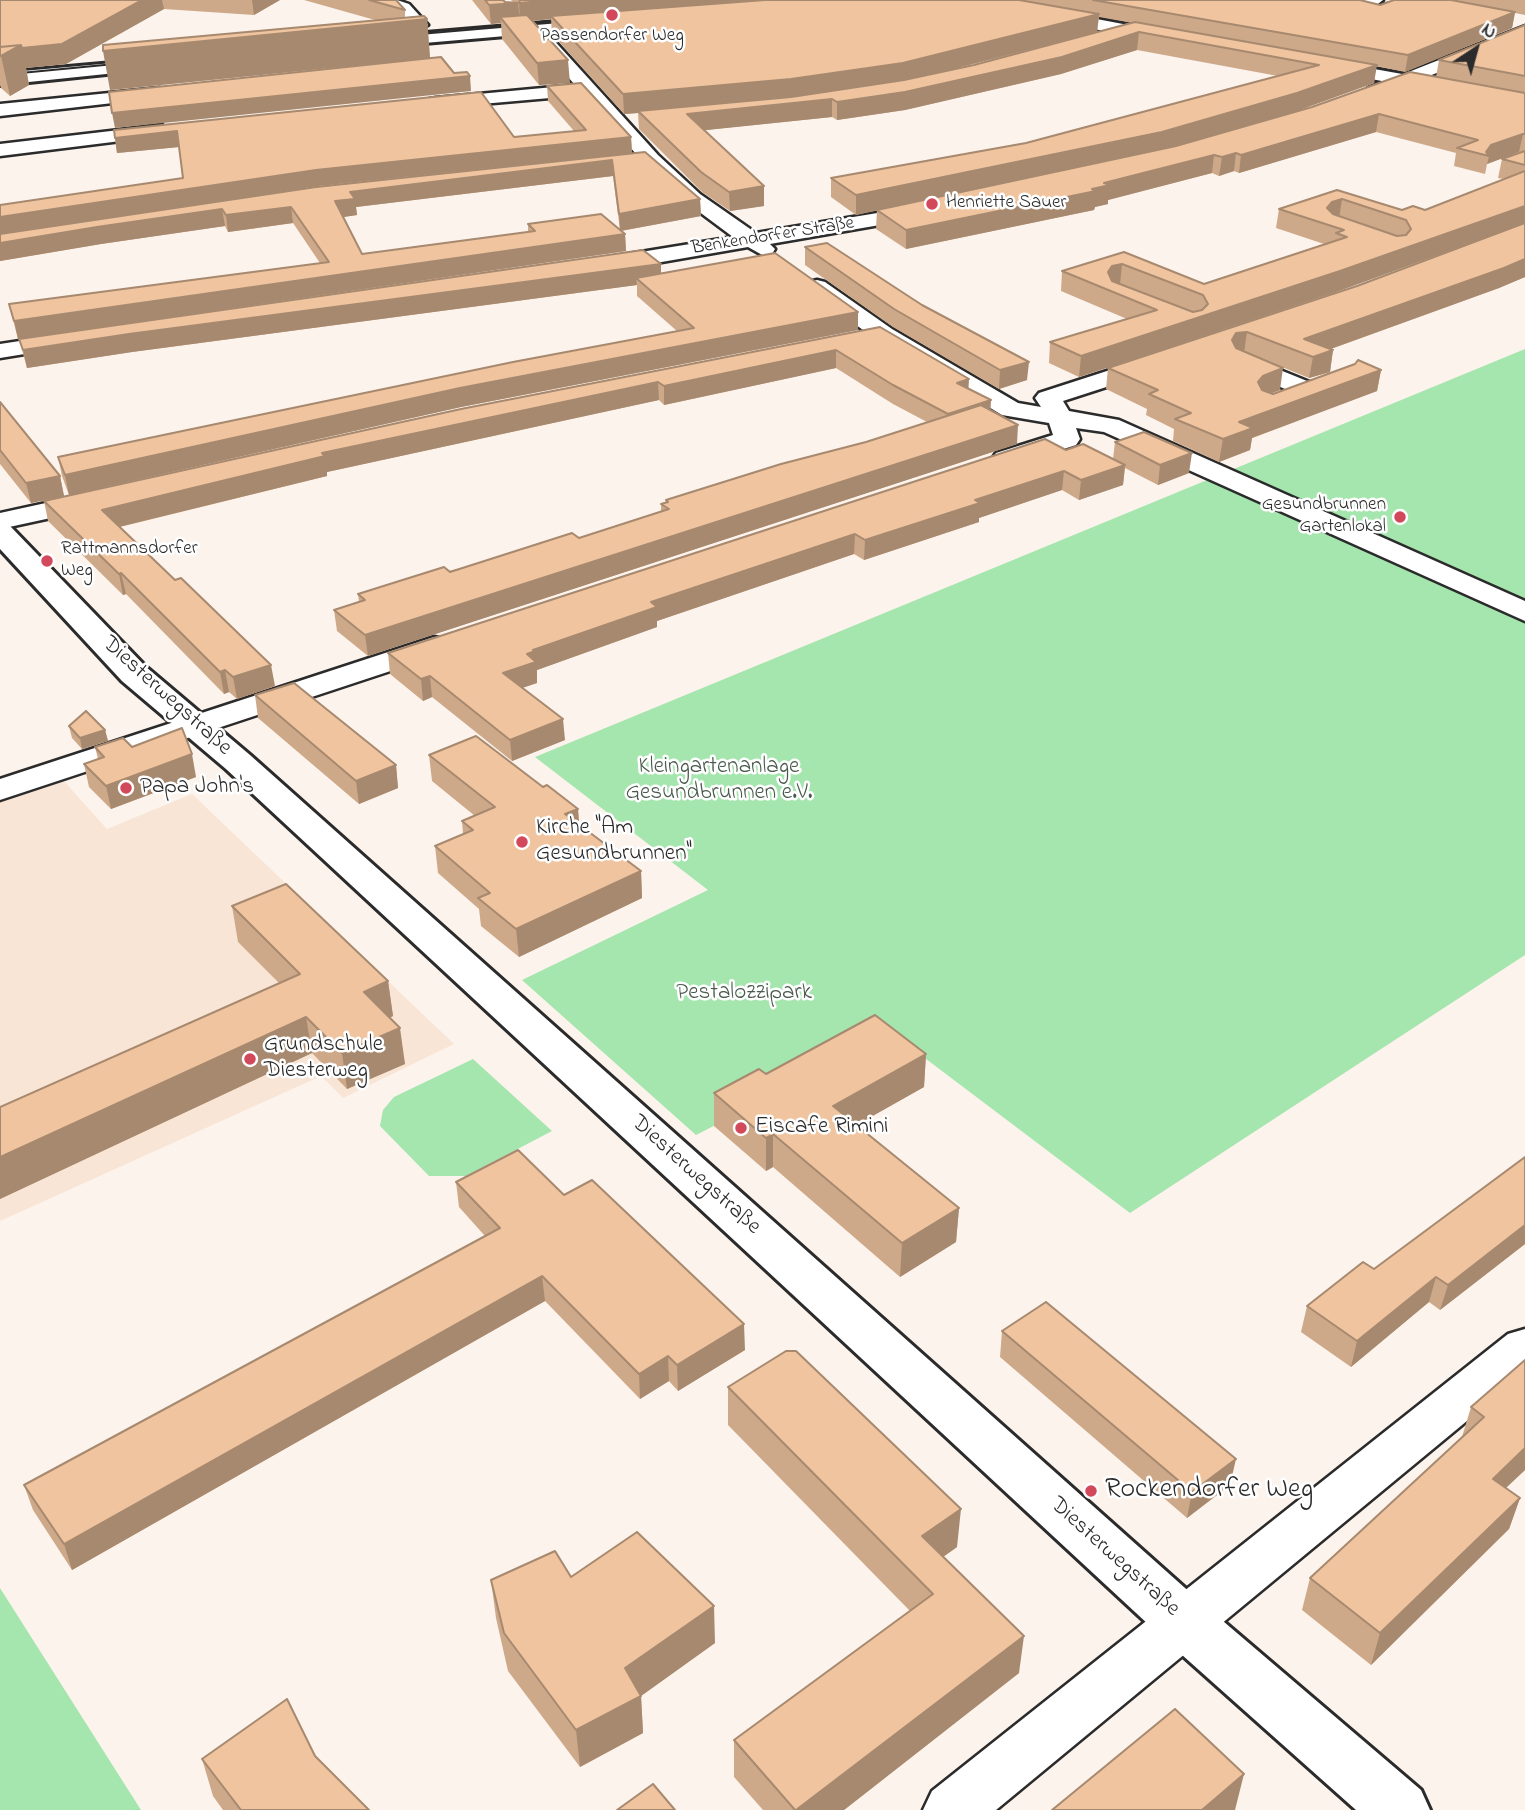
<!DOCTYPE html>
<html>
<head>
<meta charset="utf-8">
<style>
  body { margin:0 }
  #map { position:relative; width:1525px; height:1810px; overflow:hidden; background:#fcf3ec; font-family:"Indie Flower",sans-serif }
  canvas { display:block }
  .north { position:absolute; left:1441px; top:14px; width:70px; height:70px; -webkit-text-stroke:5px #fff; paint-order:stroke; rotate:36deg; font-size:19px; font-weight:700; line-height:28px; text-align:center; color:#2b2b2b }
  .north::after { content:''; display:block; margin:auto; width:24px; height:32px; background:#2b2b2b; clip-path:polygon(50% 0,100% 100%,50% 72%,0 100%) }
</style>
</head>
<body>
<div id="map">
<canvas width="1525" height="1810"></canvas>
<div class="north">N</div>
</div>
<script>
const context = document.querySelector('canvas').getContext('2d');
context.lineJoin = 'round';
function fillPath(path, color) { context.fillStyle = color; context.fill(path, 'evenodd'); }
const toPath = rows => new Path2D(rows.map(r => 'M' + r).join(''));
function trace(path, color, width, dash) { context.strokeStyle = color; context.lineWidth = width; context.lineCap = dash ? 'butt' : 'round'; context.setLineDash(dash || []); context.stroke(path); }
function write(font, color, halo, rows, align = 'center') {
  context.font = font + ' "Indie Flower",sans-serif'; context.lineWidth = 5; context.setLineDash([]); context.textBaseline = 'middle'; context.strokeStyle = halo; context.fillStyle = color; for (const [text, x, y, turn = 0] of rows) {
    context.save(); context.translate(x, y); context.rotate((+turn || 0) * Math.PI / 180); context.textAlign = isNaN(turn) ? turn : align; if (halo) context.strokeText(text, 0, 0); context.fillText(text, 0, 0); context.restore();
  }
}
fillPath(toPath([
  [62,779,107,829,192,794,454,1044,343,1098,321,1076,0,1221,0,799]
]), '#f8e5d5');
fillPath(toPath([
  [1525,349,1525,955,1130,1213,893,1034,696,1135,522,980,708,890,535,757],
  [473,1059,552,1131,466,1176,429,1176,380,1126,383,1110,394,1097],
  [0,1588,141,1810,0,1810]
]), '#a5e5ae');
const street = toPath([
  [372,0,397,0,409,4,428,25,420,30,414,29,397,10,374,3,372,0],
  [1363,0,1383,0,1374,7,1393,3,1401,8,1399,11,1378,18,1353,12,1351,9,1353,6,1363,0],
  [534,24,540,25,658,155,700,194,756,233,926,205,933,207,936,211,933,215,926,217,770,244,775,249,772,254,764,256,748,247,604,272,596,270,593,265,596,260,604,258,733,237,686,202,644,163,584,95,436,108,430,107,427,103,430,99,436,98,575,85,526,29,534,24],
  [1525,26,1525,37,1380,96,1374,97,1365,92,1368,88,1525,26],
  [159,88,165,89,168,93,165,97,0,116,0,104,159,88],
  [162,125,171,131,169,135,0,156,0,144,162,125],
  [817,280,825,282,892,329,1018,403,1041,407,1035,398,1039,393,1144,359,1153,357,1162,359,1165,364,1162,369,1063,401,1069,411,1119,420,1525,601,1525,621,1104,432,1076,428,1080,439,1076,445,1014,465,1005,467,996,465,992,459,996,453,1053,435,1049,423,1002,415,876,339,809,292,806,287,809,282,817,280],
  [72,333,80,335,84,340,80,345,0,358,0,344,72,333],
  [1243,355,1317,385,1320,390,1317,395,1308,397,1299,395,1234,367,1231,362,1234,357,1243,355],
  [96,492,106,494,110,500,106,506,0,529,0,513,96,492],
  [434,637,445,639,449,646,445,653,0,800,0,779,434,637],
  [1525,1329,1525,1373,996,1810,923,1810,932,1791,1508,1334,1525,1329]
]);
const secondary = toPath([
  [970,0,997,0,1165,32,1174,37,1165,42,1011,14,972,4,970,0],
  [604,18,613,23,610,27,378,47,369,42,378,37,604,18],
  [158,59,164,60,167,64,164,68,0,85,0,73,158,59],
  [1324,60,1525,96,1525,108,1318,69,1315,65,1318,61,1324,60],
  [0,523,10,526,146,667,250,755,1203,1604,1421,1790,1430,1810,1356,1810,1163,1638,226,769,122,681,0,549,0,523]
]);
trace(street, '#2b2b2b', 5);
trace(secondary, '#2b2b2b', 6);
fillPath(street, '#fff');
fillPath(secondary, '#fff');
trace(toPath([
  [408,35,571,21],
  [0,75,125,63]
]), '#2b2b2b', 2);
fillPath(toPath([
  [0,0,280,0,254,15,164,9,66,64,26,68,29,85,10,96,1,88,0,85],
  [304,0,396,0,405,10,405,18,427,19,430,58,110,90,375,20],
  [472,0,503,0,505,2,513,2,511,0,1359,0,1380,5,1394,0,1525,0,1525,15,1515,13,1512,28,1405,72,1376,66,1374,83,1294,112,1171,147,1436,77,1439,60,1525,25,1525,277,1499,288,1331,349,1333,350,1330,372,1309,378,1277,365,1280,390,1271,393,1273,394,1381,370,1377,391,1252,438,1250,450,1219,462,1173,441,1174,429,1146,415,1147,409,1106,389,1108,368,1357,286,1501,232,1336,292,1079,377,1049,363,1050,342,1127,319,1061,291,1062,271,1124,252,1204,284,1324,244,1276,228,1279,209,1337,190,1402,210,1425,210,1504,179,1498,178,1502,159,1521,152,1519,152,1487,164,1485,174,1454,166,1456,153,1376,132,1239,173,1234,171,1219,176,1212,173,1108,200,1108,204,1095,207,1094,210,906,249,876,229,877,210,856,215,831,197,831,178,1026,143,1278,76,1137,50,1061,74,905,110,837,120,832,117,705,130,764,206,730,211,702,192,639,129,638,113,624,114,552,34,551,19,532,21,570,83,539,85,502,39,501,23,491,24],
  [1099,17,1133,23,1097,32],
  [1077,38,974,65,958,68],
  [581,83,631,137,632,153,318,186,81,222,316,187,645,152,700,199,701,216,621,231,625,234,626,251,18,339,9,304,320,263,293,223,228,232,225,226,101,244,0,261,0,205,183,178,179,147,117,153,114,130,481,92,514,137,574,131,548,101,547,86],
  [613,176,620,230,601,214,528,224,528,232,362,254,343,217,357,215,356,207],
  [805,247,1027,380,999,389,893,327,805,265],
  [661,264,661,274,858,312,858,330,461,407,69,495,62,476,58,457,677,331,637,296,637,285,132,352,27,368,19,339],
  [880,327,969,389,990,410,1017,444,368,656,337,631,334,610,359,602,358,594,579,538,661,511,661,504,666,502,666,500,866,442,927,422,893,404,836,368,664,405,659,400,327,472,327,476,120,527,275,686,237,699,229,692,224,694,126,594,123,595,48,521,44,501],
  [0,402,60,476,64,496,31,503,0,464],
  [1115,442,1189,473,1158,485,1125,468,1123,485,1079,500,1062,490,979,518,979,522,864,560,854,554,657,621,657,627,537,670,537,683,522,688,565,740,512,761,432,697,423,701,390,674,388,653,1066,450,1113,459],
  [255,695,396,765,398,788,359,804,258,718],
  [69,726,105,730,108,741,82,749,72,738],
  [95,747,132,747,196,777,111,809,89,787,84,764,98,759],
  [429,755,543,787,578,809,579,825,641,871,642,898,519,957,481,926,479,909,438,873,435,846,463,834,462,821,475,816,432,781],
  [232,906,388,981,393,1016,390,1018,405,1064,347,1089,312,1053,0,1199,0,1107,279,983,238,942],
  [926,1054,924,1087,856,1125,959,1208,956,1242,900,1277,773,1167,766,1171,714,1126,714,1093,766,1074],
  [1525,1157,1525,1244,1440,1310,1429,1302,1351,1367,1301,1332,1307,1306,1374,1269],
  [456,1182,564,1195,745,1350,678,1391,669,1381,640,1399,545,1301,72,1570,33,1510,24,1485,485,1236,459,1207],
  [1002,1331,1230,1485,1187,1518,1000,1357],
  [1525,1360,1525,1470,1506,1488,1520,1498,1509,1529,1371,1665,1302,1610,1310,1578,1462,1437,1471,1407],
  [728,1387,957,1547,943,1557,1019,1673,844,1810,763,1810,734,1777,734,1740,910,1611,728,1425],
  [571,1577,715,1643,641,1696,643,1733,580,1767,508,1671,496,1618,491,1580],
  [202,1759,369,1810,223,1810,213,1796]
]), '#cea989');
fillPath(toPath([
  [142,0,162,0,164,9,66,64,26,68,29,85,10,96,1,56,21,45],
  [252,0,280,0,254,15],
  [553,0,811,0,551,16,551,19,520,22,519,3],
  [518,3,520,22,500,17,501,23,491,24,489,5],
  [1515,12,1512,28,1405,72,1408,55],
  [1099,14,1097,32,902,82,791,98,638,111,638,113,624,114,623,94],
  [427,19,430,58,110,90,103,51],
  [1139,32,1137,50,1061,74,905,110,837,120,837,102],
  [568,60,570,83,539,85,537,63],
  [1377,65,1374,83,1294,112,1160,150,856,215,856,195],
  [470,76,471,91,115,128,112,113],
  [832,99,832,117,688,132,687,114],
  [1379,114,1376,132,1239,173,1241,155],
  [177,131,179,147,117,153,115,138],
  [1523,134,1519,152,1487,164,1489,156,1486,152,1491,145],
  [631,137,632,153,318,186,0,234,0,217,316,170],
  [1236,153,1234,171,1219,176,1222,157],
  [1214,155,1212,173,1108,200,1108,204,1095,207,1094,210,906,249,906,230,1092,189,1104,183],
  [612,160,613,176,356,207,357,215,337,218,335,201,350,192],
  [764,186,764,206,730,211,729,192],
  [700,199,701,216,620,231,619,214],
  [1342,199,1339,219,1329,221,1327,208,1332,202],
  [1525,206,1525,223,1336,292,1079,377,1081,356],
  [291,207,293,223,228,232,226,215],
  [222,209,225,226,101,244,0,261,0,243,97,227],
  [625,234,626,251,18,339,14,321],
  [1525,259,1525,277,1499,288,1311,356,1304,339],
  [661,264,661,282,636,278,637,285,132,352,27,368,23,350,129,334],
  [1122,264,1120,285,1110,286,1108,272,1112,266],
  [858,312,858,330,461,407,69,495,65,475,460,388],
  [1247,332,1244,353,1233,354,1232,340,1236,333],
  [836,350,836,368,664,405,664,386],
  [1333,350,1330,372,1309,378,1313,357],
  [1029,362,1027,380,999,389,1000,370],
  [1283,368,1280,390,1260,398,1258,382,1263,376],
  [1381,370,1377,391,1252,438,1250,450,1219,462,1223,439,1239,422],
  [969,379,968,398,957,383],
  [658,382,659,400,327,472,327,476,106,530,102,510,322,453],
  [991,400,990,420,947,433,948,414],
  [1018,425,1017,444,368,656,365,635],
  [1192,453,1189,473,1158,485,1160,465],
  [1125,465,1123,485,1079,500,1081,480],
  [1064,471,1062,490,979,518,979,522,864,560,865,540,975,500],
  [60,476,64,496,31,503,26,483],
  [855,534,854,554,657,621,657,627,537,670,537,683,504,694,503,673,533,650,651,602],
  [121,573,126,594,123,595,119,574],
  [271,665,275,686,237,699,233,677],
  [225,670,229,692,224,694,220,672],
  [430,676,432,697,423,701,421,679],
  [563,719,565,740,512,761,510,740],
  [105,730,108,741,82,749,80,738],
  [192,754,196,777,111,809,106,786],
  [396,765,398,788,359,804,356,781],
  [578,809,580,836,565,814],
  [641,871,642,898,519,957,516,929],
  [388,981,393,1016,369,1028,364,992],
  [306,1017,312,1053,0,1199,0,1157],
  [400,1028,405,1064,347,1089,342,1053],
  [926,1054,924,1087,832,1139,833,1106],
  [773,1134,773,1167,766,1171,766,1138],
  [959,1208,956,1242,900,1277,902,1243],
  [1525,1225,1525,1244,1440,1310,1448,1285],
  [542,1276,545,1301,72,1570,64,1544],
  [1436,1277,1429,1302,1351,1367,1357,1341],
  [744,1324,745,1350,678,1391,677,1365],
  [668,1356,669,1381,640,1399,639,1374],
  [1525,1448,1525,1470,1482,1510,1493,1479],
  [1236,1459,1230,1485,1187,1518,1192,1492],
  [1520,1498,1509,1529,1371,1665,1380,1633],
  [961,1509,957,1547,919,1574,922,1536],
  [714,1606,715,1643,641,1696,643,1733,580,1767,576,1730,625,1668],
  [1024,1636,1019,1673,844,1810,796,1810],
  [1244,1774,1235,1810,1202,1810]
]), '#a7896f');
const building = toPath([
  [0,0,142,0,62,44,22,48,21,45,0,47,0,0],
  [369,0,396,0,405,10,369,0],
  [485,0,503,0,505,2,518,3,489,5,485,0],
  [520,0,553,0,519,3,520,0],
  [765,0,1019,0,1099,14,903,63,791,79,623,94,551,16,765,0],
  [1093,0,1360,0,1380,5,1394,0,1451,0,1515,12,1408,55,1093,0],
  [527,15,568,60,537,63,500,17,527,15],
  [424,16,427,19,103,51,103,45,424,16],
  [1135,22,1377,65,1297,93,1162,132,856,195,831,178,1026,143,1319,65,1139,32,1062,57,905,92,837,102,832,99,687,114,764,186,729,192,701,172,638,111,791,97,904,80,974,65,1135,22],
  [1525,25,1525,76,1439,60,1525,25],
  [21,45,1,56,0,55,0,47,21,45],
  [441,57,454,73,467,72,470,76,112,113,109,92,441,57],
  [1410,72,1525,93,1525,134,1523,134,1491,145,1486,152,1489,156,1457,148,1478,140,1379,114,1241,155,1236,153,1222,157,1214,155,1104,183,1110,185,1092,189,1096,191,906,230,877,210,1176,146,1312,107,1410,72],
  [581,83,631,137,316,170,0,217,0,205,183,178,177,131,115,138,114,130,481,92,514,137,586,130,547,86,581,83],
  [1525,151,1525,165,1502,159,1525,151],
  [645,152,700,199,619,214,612,160,350,192,355,199,335,201,362,254,535,231,528,224,601,214,625,234,14,321,9,304,329,262,291,207,226,215,222,209,97,227,0,243,0,234,316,187,645,152],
  [1525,171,1525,206,1340,271,1081,356,1050,342,1157,310,1062,271,1124,252,1204,284,1347,237,1336,233,1344,230,1279,209,1337,190,1402,210,1413,206,1425,210,1525,171],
  [1342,199,1406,220,1411,229,1406,235,1397,236,1333,214,1327,208,1332,202,1342,199],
  [1122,264,1203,295,1208,304,1202,310,1193,312,1112,281,1108,272,1112,266,1122,264],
  [1525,223,1525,259,1504,268,1304,339,1333,350,1313,357,1247,332,1236,333,1232,340,1236,348,1283,368,1263,376,1258,382,1262,390,1273,394,1355,364,1358,360,1381,370,1239,422,1253,428,1223,439,1175,419,1191,413,1149,394,1158,390,1108,368,1357,286,1525,223],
  [827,243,922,305,1029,362,1000,370,894,309,805,247,827,243],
  [643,250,661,264,129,334,23,350,19,339,643,250],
  [775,253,858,312,460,388,65,475,58,457,513,362,694,328,636,278,775,253],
  [880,327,969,379,957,383,991,400,948,414,893,385,836,350,664,386,658,382,322,453,325,456,102,510,175,580,181,578,271,665,233,677,225,670,220,672,121,573,119,574,44,501,461,409,880,327],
  [0,402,60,476,26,483,0,450,0,402],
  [981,405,1018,425,365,635,334,610,365,600,358,594,444,567,450,572,572,533,579,538,669,509,661,504,668,502,666,500,781,464,866,442,981,405],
  [1144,432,1192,453,1160,465,1115,442,1144,432],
  [1045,439,1066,450,1083,444,1125,465,1081,480,1064,471,975,500,980,503,865,540,855,534,651,602,657,607,533,650,535,651,527,654,536,662,503,673,563,719,510,740,430,676,421,679,388,653,1045,439],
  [294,683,396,765,356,781,255,695,294,683],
  [86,711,105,730,80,738,69,726,86,711],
  [182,728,192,754,106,786,84,764,104,757,95,747,123,738,132,747,182,728],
  [476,736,543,787,547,785,578,809,565,814,641,871,516,929,478,898,490,893,435,846,473,830,462,821,495,807,429,755,476,736],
  [286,884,388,981,364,992,400,1028,342,1053,306,1017,0,1157,0,1107,300,974,232,906,286,884],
  [875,1015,926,1054,833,1106,959,1208,902,1243,773,1134,766,1138,714,1093,759,1069,766,1074,875,1015],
  [518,1150,564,1195,592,1180,744,1324,677,1365,668,1356,639,1374,542,1276,64,1544,24,1485,500,1228,456,1182,518,1150],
  [1525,1157,1525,1225,1448,1285,1436,1277,1357,1341,1307,1306,1363,1262,1374,1269,1525,1157],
  [1046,1302,1236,1459,1192,1492,1002,1331,1046,1302],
  [786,1351,796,1351,961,1509,922,1536,1024,1636,796,1810,795,1810,734,1740,933,1594,728,1387,786,1351],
  [1525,1360,1525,1448,1493,1479,1520,1498,1380,1633,1310,1578,1484,1417,1471,1407,1525,1360],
  [637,1532,714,1606,625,1668,641,1696,576,1730,504,1633,491,1580,555,1551,571,1577,637,1532],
  [287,1699,315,1756,369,1810,241,1810,202,1759,287,1699],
  [1175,1709,1244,1774,1202,1810,1052,1810,1175,1709],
  [653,1784,675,1810,617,1810,653,1784]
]);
fillPath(building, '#efc49f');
trace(building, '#a7896f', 2);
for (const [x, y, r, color] of [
  [612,15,7,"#d1495b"],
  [932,204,7,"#d1495b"],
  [1400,517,7,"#d1495b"],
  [47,561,7,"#d1495b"],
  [126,788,7,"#d1495b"],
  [522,842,7,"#d1495b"],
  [250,1059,7,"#d1495b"],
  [741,1128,7,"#d1495b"],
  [1091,1491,7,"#d1495b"]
]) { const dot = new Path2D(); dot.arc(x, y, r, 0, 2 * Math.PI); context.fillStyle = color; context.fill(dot); trace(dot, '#fff', 2.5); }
write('19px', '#2b2b2b', '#fff', [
  ["Passendorfer Weg",612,37,"center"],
  ["Henriette Sauer",946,204],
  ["Gesundbrunnen",1386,506,"right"],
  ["Gartenlokal",1386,528,"right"],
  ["Rattmannsdorfer",61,550],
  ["Weg",61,572]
], 'left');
write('19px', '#2b2b2b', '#fff', [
  ["Benkendorfer Straße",773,237,-9]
]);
write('23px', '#2b2b2b', '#fff', [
  ["Diesterwegstraße",166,697,42],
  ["Diesterwegstraße",695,1176,42],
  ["Diesterwegstraße",1114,1558,42]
]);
write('23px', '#4a5a4c', '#fff', [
  ["Kleingartenanlage",719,768],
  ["Gesundbrunnen e.V.",719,794],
  ["Pestalozzipark",744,994]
]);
write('23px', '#2b2b2b', '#fff', [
  ["Papa John's",140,788],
  ["Kirche \"Am",536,829],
  ["Gesundbrunnen\"",536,855],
  ["Grundschule",264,1046],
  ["Diesterweg",264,1072],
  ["Eiscafe Rimini",755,1128]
], 'left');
write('28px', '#2b2b2b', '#fff', [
  ["Rockendorfer Weg",1105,1491]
], 'left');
</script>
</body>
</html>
